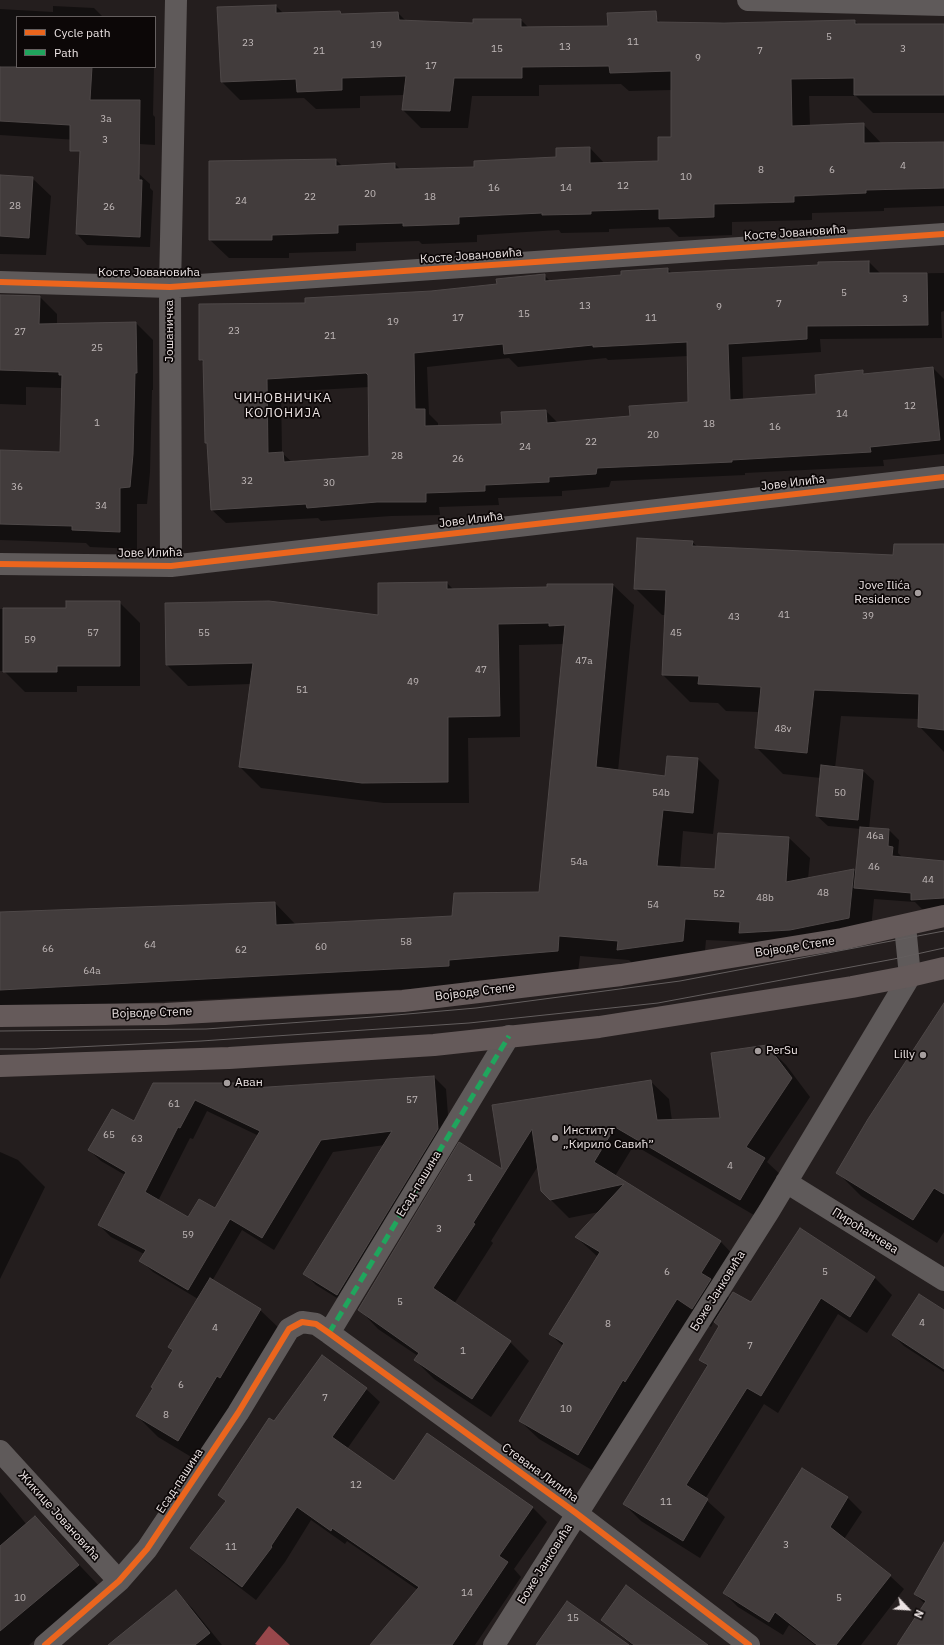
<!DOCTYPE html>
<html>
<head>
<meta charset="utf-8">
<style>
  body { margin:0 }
  #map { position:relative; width:944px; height:1645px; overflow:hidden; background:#241e1e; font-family:"IBM Plex Sans",sans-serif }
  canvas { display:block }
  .legend { position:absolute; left:16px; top:16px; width:140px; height:52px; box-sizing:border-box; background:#0c0707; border:1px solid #655f5f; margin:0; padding:5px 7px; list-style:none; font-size:12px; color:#ebe3e3 }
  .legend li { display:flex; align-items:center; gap:8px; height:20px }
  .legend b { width:20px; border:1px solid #655f5f }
  .north { position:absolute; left:888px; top:1589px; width:40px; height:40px; -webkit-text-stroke:3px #0c0707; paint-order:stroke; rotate:115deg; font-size:11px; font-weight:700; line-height:16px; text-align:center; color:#ebe3e3 }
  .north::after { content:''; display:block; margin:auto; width:14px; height:18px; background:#ebe3e3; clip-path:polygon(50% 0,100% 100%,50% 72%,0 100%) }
</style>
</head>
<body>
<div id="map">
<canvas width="944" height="1645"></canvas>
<ul class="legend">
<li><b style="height:5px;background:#eb651d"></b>Cycle path</li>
<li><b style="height:5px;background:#20a55d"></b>Path</li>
</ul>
<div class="north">N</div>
</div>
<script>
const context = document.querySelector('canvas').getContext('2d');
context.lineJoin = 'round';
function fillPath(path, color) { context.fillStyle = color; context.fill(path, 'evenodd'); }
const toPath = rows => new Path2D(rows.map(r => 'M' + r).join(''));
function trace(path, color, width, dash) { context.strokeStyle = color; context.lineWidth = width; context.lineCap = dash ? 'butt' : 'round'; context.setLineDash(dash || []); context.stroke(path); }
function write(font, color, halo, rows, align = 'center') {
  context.font = font + ' "IBM Plex Sans",sans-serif'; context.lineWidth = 3.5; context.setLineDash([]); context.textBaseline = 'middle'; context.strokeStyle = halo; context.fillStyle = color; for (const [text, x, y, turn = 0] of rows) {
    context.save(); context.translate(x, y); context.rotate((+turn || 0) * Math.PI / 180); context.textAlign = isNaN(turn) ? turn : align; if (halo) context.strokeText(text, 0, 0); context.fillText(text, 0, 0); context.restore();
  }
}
fillPath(toPath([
  [269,1626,290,1645,257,1645,255,1644]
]), '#98474b');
fillPath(toPath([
  [53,6,94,8,103,17,17,17,17,67,154,67,153,115,155,117,155,145,0,135,0,9,53,12],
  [276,6,283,13,340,12,343,15,398,13,406,21,474,24,521,20,529,28,609,27,656,18,661,23,855,21,859,25,944,35,944,113,873,113,856,96,809,96,810,126,863,124,882,144,944,143,944,128,944,206,884,208,884,211,812,213,812,220,732,222,732,235,679,237,669,227,609,229,609,232,561,233,559,230,477,235,477,242,422,244,419,241,356,243,356,251,289,253,289,258,229,258,210,240,210,162,336,160,342,166,395,164,401,170,475,168,557,158,590,148,605,164,659,162,672,138,672,90,629,91,621,84,539,85,539,96,472,96,468,128,421,128,403,110,405,95,360,96,360,108,316,109,304,98,240,100,222,82],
  [139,174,150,184,150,188,153,191,150,247,87,245,77,234],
  [0,176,32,178,51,196,46,255,0,254],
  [869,262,881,274,944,273,944,311,941,312,942,338,820,339,821,352,742,357,743,400,817,395,862,371,865,374,933,368,944,379,944,454,883,460,884,466,745,473,745,475,611,481,609,487,562,491,562,496,498,498,499,505,439,507,440,515,391,516,321,521,318,518,226,523,212,510,208,444,206,442,204,364,200,359,306,304,498,285,544,275,551,282,622,276,668,269,672,274,819,266],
  [688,356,689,403,631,417,558,423,546,411,503,425,438,427,438,423,429,414,427,367,509,358,518,367,606,358,608,360],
  [369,387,370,457,293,463,282,453,281,392],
  [0,295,40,297,57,314,57,325,136,323,153,340,153,390,152,390,150,472,147,504,137,504,137,549,90,547,86,543,0,540,0,451,61,453,62,388,26,387,26,405,0,404],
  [692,542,698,547,894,556,944,545,944,752,919,726,919,719,841,716,835,768,863,771,874,781,869,829,889,830,899,840,898,853,903,858,944,862,944,908,922,909,915,902,874,899,870,938,761,954,750,942,706,940,704,962,639,970,629,960,580,956,578,972,469,981,469,986,0,1010,0,913,275,903,296,925,453,916,540,893,564,644,519,645,520,737,468,738,469,803,384,803,261,788,240,767,251,684,188,686,167,665,380,616,447,583,454,590,613,585,634,605,618,771,666,777,698,759,719,780,713,834,683,831,680,868,716,870,746,834,789,838,810,858,808,879,854,870,857,873,861,829,828,826,817,816,821,778,783,774,756,747,759,712,726,711,718,703,690,702,663,675,666,615,662,615,635,588],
  [119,602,140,623,140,686,77,686,77,692,25,692,4,671,0,671,0,609,67,609],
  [944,1007,944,1232,937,1243,861,1196,837,1172],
  [767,1046,786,1065,810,1097,767,1162,783,1177,759,1218,634,1145,615,1176,721,1242,739,1261,721,1290,730,1299,751,1304,800,1230,875,1278,892,1295,867,1333,838,1314,778,1413,764,1404,705,1499,725,1517,700,1558,641,1521,624,1504,708,1367,700,1359,720,1327,714,1321,711,1327,696,1317,597,1473,539,1439,520,1421,563,1346,550,1334,598,1257,576,1237,599,1212,569,1218,551,1200,538,1166,491,1241,493,1243,454,1304,510,1342,529,1361,491,1417,434,1379,415,1360,418,1356,378,1329,360,1310,503,1171,493,1106,650,1081,669,1099,672,1121,721,1119],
  [434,1077,446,1089,450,1141,350,1306,316,1285,304,1273,385,1145,333,1152,274,1250,242,1230,212,1281,260,1310,281,1330,198,1461,158,1437,137,1416,173,1351,169,1347,198,1299,153,1272,141,1261,144,1254,111,1237,99,1225,125,1175,101,1161,89,1150,134,1123,153,1084,241,1084,246,1089],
  [207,1111,259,1136,215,1210,189,1219,158,1201,190,1138,193,1139],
  [0,1152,18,1160,45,1187,0,1279],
  [944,1311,944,1372,904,1346,893,1335],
  [366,1389,380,1402,347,1449,394,1482,427,1435,533,1508,547,1522,514,1569,521,1577,475,1645,372,1645,418,1590,347,1541,345,1544,311,1520,285,1562,256,1600,205,1561,191,1548,226,1502,219,1495,275,1423],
  [803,1469,848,1498,862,1512,844,1539,890,1576,904,1589,861,1645,815,1645,789,1625,783,1635,738,1607,724,1593],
  [0,1492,27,1525,35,1518,99,1586,29,1645,0,1645],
  [944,1544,944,1645,898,1645,925,1604,915,1594],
  [176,1592,192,1608,222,1645,110,1645],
  [602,1620,704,1645,632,1645]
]), '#0007');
const building = toPath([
  [276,5,276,13,340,11,341,14,398,12,399,20,473,23,473,19,521,19,521,27,608,26,607,13,656,11,657,22,724,23,855,20,855,24,944,24,944,95,854,95,854,78,791,79,792,126,864,123,864,143,944,142,944,188,866,190,866,193,794,196,794,202,714,204,714,217,659,219,659,209,591,211,591,214,542,215,542,213,459,217,459,224,403,226,403,223,338,225,338,233,272,235,272,240,209,240,209,161,336,159,336,166,395,163,395,169,474,167,474,161,556,157,556,148,590,147,590,163,658,161,658,137,671,137,671,71,610,73,609,66,522,67,522,78,454,78,450,111,402,110,406,76,342,78,342,90,297,92,296,79,221,82,217,7,276,5],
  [0,67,92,67,90,100,140,100,139,180,142,180,140,237,76,234,80,151,70,151,70,125,0,121,0,67],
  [0,175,33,177,29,238,0,236,0,175],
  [869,261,869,273,927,273,928,325,807,326,807,339,728,344,730,400,816,394,815,375,863,370,863,374,933,367,940,440,870,447,871,452,732,460,732,462,597,468,596,474,549,477,549,482,485,485,485,491,426,493,426,502,377,502,307,508,306,504,211,510,207,443,205,443,203,360,199,360,199,304,305,303,305,298,431,291,497,284,496,279,545,274,545,281,621,275,621,271,668,268,668,273,818,265,818,262,869,261],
  [687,342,688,402,629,406,630,416,547,423,546,410,501,412,502,424,425,426,425,409,415,409,414,353,503,344,504,354,593,345,593,347,687,342],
  [366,373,368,375,369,456,284,462,283,452,268,453,267,379,366,373],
  [0,295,40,296,39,324,136,322,137,373,135,373,133,454,130,487,120,488,120,532,72,530,72,526,0,524,0,450,60,452,62,375,59,375,59,372,0,370,0,295],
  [637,538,693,541,692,546,893,555,894,544,944,544,944,730,918,727,919,694,814,690,807,753,755,748,761,687,698,684,699,676,662,675,666,590,634,589,637,538],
  [447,582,447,589,547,587,547,584,613,584,596,767,665,776,667,756,698,758,693,813,663,810,657,866,715,869,718,833,789,837,786,882,854,869,849,918,790,930,739,933,740,922,685,919,683,941,617,950,618,941,559,936,558,951,449,960,449,966,0,990,0,912,275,902,276,925,452,916,454,893,539,892,565,625,549,626,549,623,498,624,500,716,448,717,448,782,362,783,239,767,253,663,166,665,165,603,269,601,378,615,378,583,447,582],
  [66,601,120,601,120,666,57,666,57,672,3,672,3,608,66,608,66,601],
  [821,765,863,770,858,820,816,816,821,765],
  [860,827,889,829,888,846,893,847,892,856,944,861,944,898,911,900,911,893,854,888,860,827],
  [944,1003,944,1194,934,1188,913,1220,836,1173,868,1119,944,1003],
  [767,1045,792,1078,746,1147,765,1158,740,1200,615,1127,594,1162,721,1241,701,1273,711,1279,692,1309,677,1299,625,1382,623,1380,578,1455,519,1421,564,1343,549,1334,600,1252,575,1237,624,1184,550,1200,541,1191,532,1129,473,1223,475,1224,433,1288,511,1341,472,1399,414,1360,419,1353,358,1310,459,1142,502,1169,492,1105,651,1080,657,1120,720,1118,711,1053,767,1045],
  [434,1076,438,1129,337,1295,303,1274,392,1131,321,1140,262,1238,230,1219,188,1290,139,1261,146,1250,98,1225,126,1172,88,1150,112,1109,134,1121,153,1083,241,1083,238,1089,434,1076],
  [195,1100,260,1131,215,1208,199,1199,188,1217,145,1192,178,1127,180,1128,195,1100],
  [800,1228,875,1277,850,1317,821,1298,761,1396,747,1388,686,1485,708,1499,683,1541,623,1504,708,1365,699,1360,719,1326,714,1322,733,1292,751,1302,800,1228],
  [210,1278,261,1309,220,1378,217,1376,178,1441,136,1416,153,1388,151,1387,173,1350,168,1347,210,1278],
  [919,1294,944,1310,944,1369,892,1335,919,1294],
  [322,1355,367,1388,332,1437,394,1481,427,1433,533,1507,499,1556,508,1562,452,1645,370,1645,419,1587,332,1528,331,1531,297,1507,271,1546,272,1547,242,1587,190,1548,226,1501,218,1495,269,1418,274,1421,322,1355],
  [802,1468,848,1497,830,1527,891,1575,836,1645,817,1645,775,1612,769,1622,723,1593,802,1468],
  [35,1516,79,1565,0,1631,0,1546,35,1516],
  [944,1542,944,1645,897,1645,926,1601,914,1594,944,1542],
  [626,1585,642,1597,708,1645,634,1645,601,1620,626,1585],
  [176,1590,210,1633,195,1645,108,1645,176,1590],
  [567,1601,629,1645,536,1645,567,1601]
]);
fillPath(building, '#423c3c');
trace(building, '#4e4848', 1);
trace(toPath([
  [748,0,944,5],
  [0,282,170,287,944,234],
  [0,564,171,566,944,477],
  [171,566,170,287,176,0],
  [786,1182,944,1280],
  [329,1333,509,1036],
  [0,1451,119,1581],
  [45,1645,119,1581,147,1549,238,1413,289,1329,302,1322,316,1324,329,1333,576,1513,749,1645],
  [494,1645,769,1211,910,976,905,926]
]), '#5f5a5a', 22);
trace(toPath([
  [0,1016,165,1014,403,1001,621,975,842,939,944,916],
  [0,1066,229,1058,434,1045,599,1027,852,987,910,976,944,968]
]), '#655a5a', 22);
trace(toPath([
  [0,1031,206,1029,373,1017,476,1008,680,981,944,931],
  [0,1049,35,1049,201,1041,469,1023,658,1003,894,959,944,948]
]), '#635e5e', 1);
trace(toPath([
  [329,1333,509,1036]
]), '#20a55d', 5, [10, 5]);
trace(toPath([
  [0,282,170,287,944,234],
  [0,564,171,566,944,477],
  [45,1645,119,1581,147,1549,238,1413,289,1329,302,1322,316,1324,329,1333,576,1513,749,1645]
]), '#eb651d', 6);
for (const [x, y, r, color] of [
  [918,593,4,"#a59e9e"],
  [758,1051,4,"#a59e9e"],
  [923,1055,4,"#a59e9e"],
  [227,1083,4,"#a59e9e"],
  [555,1138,4,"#a59e9e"]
]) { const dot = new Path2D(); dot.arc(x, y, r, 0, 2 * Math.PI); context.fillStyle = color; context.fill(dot); trace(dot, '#0c0707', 1.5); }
write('10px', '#c1b9b9', null, [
  ["5",829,37],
  ["11",633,42],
  ["23",248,43],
  ["19",376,45],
  ["13",565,47],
  ["15",497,49],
  ["3",903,49],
  ["21",319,51],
  ["7",760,51],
  ["9",698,58],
  ["17",431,66],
  ["3a",106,119],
  ["3",105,140],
  ["4",903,166],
  ["8",761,170],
  ["6",832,170],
  ["10",686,177],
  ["12",623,186],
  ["16",494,188],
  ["14",566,188],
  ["20",370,194],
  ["22",310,197],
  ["18",430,197],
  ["24",241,201],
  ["28",15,206],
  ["26",109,207],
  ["5",844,293],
  ["3",905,299],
  ["7",779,304],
  ["13",585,306],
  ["9",719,307],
  ["15",524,314],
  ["17",458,318],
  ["11",651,318],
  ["19",393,322],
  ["23",234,331],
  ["27",20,332],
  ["21",330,336],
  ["25",97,348],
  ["12",910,406],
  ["14",842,414],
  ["1",97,423],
  ["18",709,424],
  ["16",775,427],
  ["20",653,435],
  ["22",591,442],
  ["24",525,447],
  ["28",397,456],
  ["26",458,459],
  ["32",247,481],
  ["30",329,483],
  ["36",17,487],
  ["34",101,506],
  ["41",784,615],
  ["39",868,616],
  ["43",734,617],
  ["57",93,633],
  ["55",204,633],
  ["45",676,633],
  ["59",30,640],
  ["47a",584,661],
  ["47",481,670],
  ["49",413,682],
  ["51",302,690],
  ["48v",783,729],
  ["54b",661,793],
  ["50",840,793],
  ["46a",875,836],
  ["54a",579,862],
  ["46",874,867],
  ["44",928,880],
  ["48",823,893],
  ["52",719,894],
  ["48b",765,898],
  ["54",653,905],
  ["58",406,942],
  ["64",150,945],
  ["60",321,947],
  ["66",48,949],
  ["62",241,950],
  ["64a",92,971],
  ["57",412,1100],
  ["61",174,1104],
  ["65",109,1135],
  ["63",137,1139],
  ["4",730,1166],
  ["1",470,1178],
  ["3",439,1229],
  ["59",188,1235],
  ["6",667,1272],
  ["5",825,1272],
  ["5",400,1302],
  ["4",922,1323],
  ["8",608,1324],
  ["4",215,1328],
  ["7",750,1346],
  ["1",463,1351],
  ["6",181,1385],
  ["7",325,1398],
  ["10",566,1409],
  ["8",166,1415],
  ["12",356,1485],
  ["11",666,1502],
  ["3",786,1545],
  ["11",231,1547],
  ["14",467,1593],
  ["10",20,1598],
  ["5",839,1598],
  ["15",573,1618]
]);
write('12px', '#ebe3e3', '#0c0707', [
  ["Косте Јовановића",795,233,-4],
  ["Косте Јовановића",471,256,-4],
  ["Косте Јовановића",149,273],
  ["Јошаничка",170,331,-90],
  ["Јове Илића",793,483,-7],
  ["Јове Илића",471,520,-7],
  ["Јове Илића",150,553,-1],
  ["Војводе Степе",795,947,-9],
  ["Војводе Степе",475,992,-7],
  ["Војводе Степе",152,1013,-2],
  ["Есад-пашина",419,1184,-59],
  ["Пироћанчева",865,1231,32],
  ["Боже Јанковића",718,1291,-58],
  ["Стевана Лилића",540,1473,36],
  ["Есад-пашина",180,1481,-57],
  ["Жикице Јовановића",59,1516,48],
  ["Боже Јанковића",545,1564,-58]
]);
write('12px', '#ebe3e3', '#0c0707', [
  ["Jove Ilića",910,586,"right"],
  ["Residence",910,600,"right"],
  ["PerSu",766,1051],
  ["Lilly",915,1055,"right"],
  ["Аван",235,1083],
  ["Институт",563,1131],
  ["„Кирило Савић”",563,1145]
], 'left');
context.letterSpacing = '1px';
write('13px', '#ebe3e3', '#0c0707', [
  ["ЧИНОВНИЧКА",283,398],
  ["КОЛОНИЈА",283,413]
]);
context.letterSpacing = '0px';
</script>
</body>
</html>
